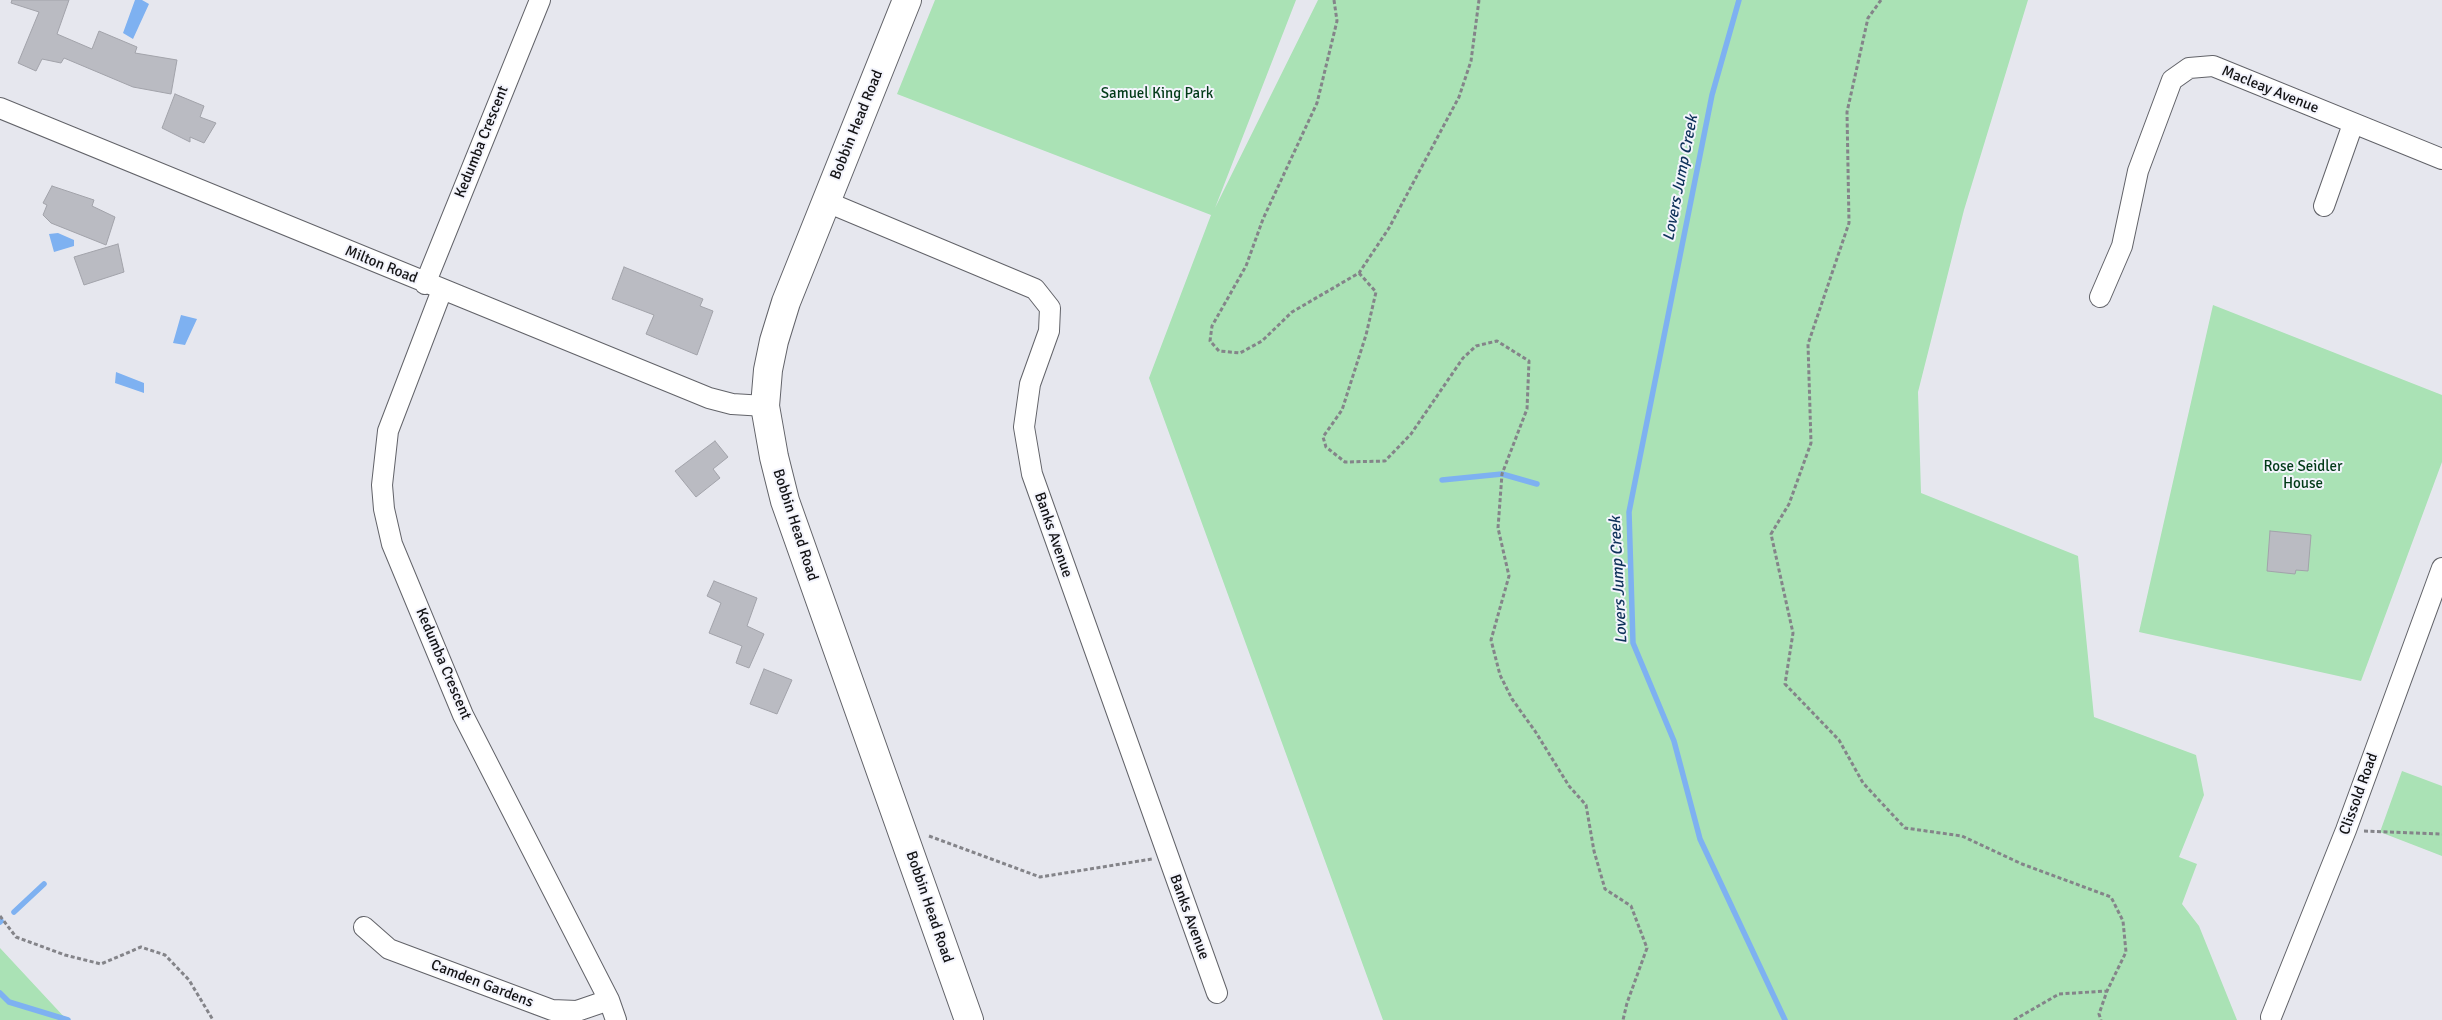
<!DOCTYPE html>
<html>
<head>
<meta charset="utf-8">
<style>
  body { margin:0 }
  canvas { display:block; background:#e6e7ee }
</style>
</head>
<body>
<canvas width="2442" height="1020"></canvas>
<script>
const context = document.querySelector('canvas').getContext('2d');
context.lineJoin = 'round';
function fillPath(path, color) { context.fillStyle = color; context.fill(path, 'evenodd'); }
const toPath = rows => new Path2D(rows.map(r => 'M' + r).join(''));
function trace(path, color, width, dash) { context.strokeStyle = color; context.lineWidth = width; context.lineCap = dash ? 'butt' : 'round'; context.setLineDash(dash || []); context.stroke(path); }
function write(font, color, halo, rows, align = 'center') {
  context.font = font + ' Signika,sans-serif'; context.lineWidth = 4; context.setLineDash([]); context.textBaseline = 'middle'; context.strokeStyle = halo; context.fillStyle = color; for (const [text, x, y, turn = 0] of rows) {
    context.save(); context.translate(x, y); context.rotate((+turn || 0) * Math.PI / 180); context.textAlign = isNaN(turn) ? turn : align; if (halo) context.strokeText(text, 0, 0); context.fillText(text, 0, 0); context.restore();
  }
}
fillPath(toPath([
  [935,0,1296,0,1215,208,1318,0,2028,0,1964,210,1918,392,1921,493,2078,556,2094,717,2196,755,2204,795,2179,857,2197,864,2182,904,2199,926,2237,1020,1383,1020,1149,378,1211,215,897,94],
  [2213,305,2442,395,2442,462,2361,681,2139,632],
  [2402,771,2442,786,2442,856,2380,832],
  [0,948,67,1020,0,1020]
]), '#aae2b5');
fillPath(toPath([
  [135,0,142,0,149,4,133,39,123,33],
  [58,233,74,240,74,246,54,252,49,234],
  [181,315,197,319,185,345,173,343],
  [116,372,144,383,144,393,115,383]
]), '#7eb1f1');
trace(toPath([
  [1739,0,1712,95,1629,512,1633,643,1674,741,1700,839,1785,1020],
  [1442,480,1502,474,1537,484],
  [14,912,44,884],
  [0,922,1,921],
  [0,993,9,1002,68,1020]
]), '#7eb1f1', 5.5);
const building = toPath([
  [12,0,69,0,57,34,92,49,99,31,137,47,135,53,177,60,171,94,133,87,64,58,61,63,42,59,36,71,18,63,39,12,11,3,12,0],
  [175,94,204,106,200,117,216,123,204,143,190,137,190,142,162,128,175,94],
  [52,186,94,200,92,206,115,217,106,245,51,223,43,215,47,205,43,203,52,186],
  [118,244,124,272,84,285,74,257,118,244],
  [624,267,703,299,700,306,713,311,697,355,646,334,654,315,612,299,624,267],
  [715,441,728,457,713,469,720,478,696,497,675,471,715,441],
  [2270,531,2311,535,2308,571,2296,570,2295,574,2267,571,2270,531],
  [714,581,757,598,747,626,764,634,749,668,736,663,742,646,709,633,721,603,707,596,714,581],
  [764,669,792,680,777,714,750,704,764,669]
]);
fillPath(building, '#babbc2');
trace(building, '#a2a3aa', 1);
const street = toPath([
  [0,108,709,398,732,404,765,406],
  [827,202,1035,289,1050,308,1049,331,1030,384,1024,427,1032,474,1217,993],
  [2324,206,2353,124],
  [425,284,540,0],
  [442,290,388,431,382,485,384,509,392,544,463,715,609,1000,616,1020],
  [2100,297,2122,246,2138,171,2172,80,2189,68,2213,66,2442,159],
  [364,927,389,949,552,1010,577,1011,609,1000],
  [2271,1017,2346,830,2442,568]
]);
const secondary = toPath([
  [907,0,786,302,774,341,768,370,765,406,774,457,785,501,969,1020]
]);
trace(street, '#626369', 22);
trace(secondary, '#626369', 30);
trace(toPath([
  [1334,0,1337,21,1317,103,1263,219,1246,266,1212,326,1210,341,1219,351,1240,353,1262,341,1292,312,1359,273,1389,228,1459,97,1471,61,1479,0],
  [1881,0,1868,18,1847,112,1849,223,1808,344,1811,443,1789,504,1771,534,1793,633,1785,684,1839,740,1863,783,1905,828,1962,836,2022,864,2111,897,2123,921,2126,952,2107,991,2099,1014,2101,1020],
  [1359,273,1376,292,1366,335,1342,410,1323,437,1326,447,1345,462,1385,461,1411,434,1463,358,1476,346,1497,341,1529,361,1527,409,1502,474,1498,528,1509,576,1491,640,1500,675,1512,699,1535,731,1569,786,1586,805,1594,851,1605,889,1631,906,1647,948,1627,1003,1623,1020],
  [2364,831,2442,834],
  [929,836,1040,877,1152,859],
  [0,916,16,937,65,955,101,964,141,947,165,955,189,980,213,1020],
  [2014,1020,2059,994,2107,991]
]), '#848489', 3, [4, 2.5]);
trace(street, '#fff', 20);
trace(secondary, '#fff', 28);
write('15px', '#131315', '#f3f4fc', [
  ["Macleay Avenue",2270,90,22],
  ["Bobbin Head Road",857,125,-68],
  ["Kedumba Crescent",482,142,-68],
  ["Milton Road",381,265,22],
  ["Bobbin Head Road",795,525,72],
  ["Banks Avenue",1053,535,71],
  ["Kedumba Crescent",443,664,67],
  ["Clissold Road",2359,794,-70],
  ["Bobbin Head Road",929,907,71],
  ["Banks Avenue",1189,917,70],
  ["Camden Gardens",482,984,21]
]);
write('15px', '#013a17', '#f3f4fc', [
  ["Samuel King Park",1157,94],
  ["Rose Seidler",2303,467],
  ["House",2303,484]
]);
write('italic 16px', '#0f325a', '#f3f4fc', [
  ["Lovers Jump Creek",1681,178,-79],
  ["Lovers Jump Creek",1619,580,-93]
]);
</script>
</body>
</html>
